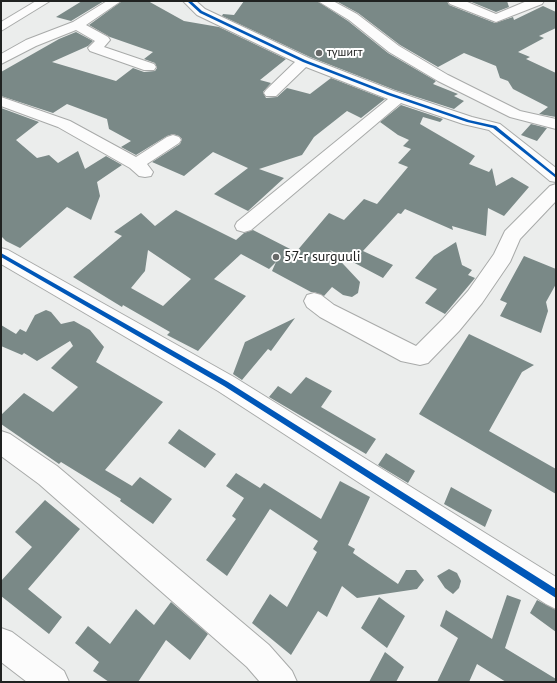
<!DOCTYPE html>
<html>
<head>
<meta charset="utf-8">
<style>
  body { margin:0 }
  #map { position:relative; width:557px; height:683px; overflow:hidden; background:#ebedec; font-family:"PT Sans",sans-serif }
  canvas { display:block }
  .frame { position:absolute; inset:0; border:2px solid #202221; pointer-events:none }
</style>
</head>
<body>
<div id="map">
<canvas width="557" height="683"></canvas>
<div class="frame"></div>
</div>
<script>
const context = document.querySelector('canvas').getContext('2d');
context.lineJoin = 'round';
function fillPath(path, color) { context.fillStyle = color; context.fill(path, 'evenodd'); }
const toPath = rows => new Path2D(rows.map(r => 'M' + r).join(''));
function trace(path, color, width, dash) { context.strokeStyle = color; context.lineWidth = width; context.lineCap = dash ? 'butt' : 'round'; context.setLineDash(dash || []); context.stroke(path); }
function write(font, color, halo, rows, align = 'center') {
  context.font = font + ' "PT Sans",sans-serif'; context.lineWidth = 4; context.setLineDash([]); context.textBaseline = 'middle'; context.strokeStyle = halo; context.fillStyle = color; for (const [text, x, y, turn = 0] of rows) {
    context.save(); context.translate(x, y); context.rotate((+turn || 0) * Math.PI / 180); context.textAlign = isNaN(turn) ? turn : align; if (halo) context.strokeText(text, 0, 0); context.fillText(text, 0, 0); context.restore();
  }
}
fillPath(toPath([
  [82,1,104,1,71,21,56,17],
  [122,1,148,1,184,21,219,27,286,59,260,80,271,83,263,92,266,98,277,97,287,88,310,94,331,78,385,99,361,118,347,111,314,137,302,155,259,169,284,178,248,211,214,194,248,168,213,152,184,176,152,162,180,144,182,139,179,136,173,134,167,136,136,155,121,147,131,141,109,129,107,119,67,104,53,113,1,96,1,72,59,39,76,32,93,41,88,46,52,62,116,81,133,68,144,72,155,71,157,68,155,63,144,59,153,52,110,37,89,25],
  [244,1,317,1,348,21,388,53,436,81,433,84,458,94,454,96,464,101,454,109,395,90,310,57,222,16,223,14,234,15],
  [336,1,447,1,449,5,495,23,513,17,514,20,543,6,556,12,556,28,539,36,544,38,518,52,530,57,526,59,556,73,556,117,539,114,548,107,513,89,508,81,500,78,496,66,464,53,438,67,400,45,358,13],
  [469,1,507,1,509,7,496,12],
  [401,105,443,119,440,122,423,117,420,124,475,156,469,164,489,172,492,168,496,186,512,177,529,187,504,216,488,208,486,236,452,226,453,230,405,209,401,214,398,213,363,251,393,265,383,278,330,250,360,282,358,293,352,297,343,295,332,287,324,296,314,292,311,292,272,271,276,262,269,269,241,254,214,279,246,296,198,351,167,335,170,332,123,305,122,307,73,277,122,236,114,232,141,213,155,226,176,210,236,240,244,233,253,230,296,252,329,213,344,220,364,199,377,204,408,167,398,163,411,149,403,146,409,140,398,135,380,122],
  [148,250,191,279,163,306,131,288,145,271],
  [1,108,39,122,16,140,37,158,49,155,58,163,78,151,85,169,106,156,122,165,97,182,100,196,91,220,67,207,20,248,6,241,1,236],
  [531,124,547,128,537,141,521,135],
  [456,242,462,265,472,270,468,275,475,278,445,314,425,303,437,289,415,278,434,256],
  [524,256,556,269,556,284,546,302,548,311,541,333,500,316,507,303,500,300],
  [46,310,51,312,61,324,74,321,90,330,104,347,96,362,163,402,105,470,132,486,140,477,172,499,153,524,120,501,121,499,61,462,59,464,1,424,1,415,24,393,53,412,78,387,51,368,73,346,70,341,37,361,24,353,22,355,1,346,1,325,16,334,20,329,26,332,35,315],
  [295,318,271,351,268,349,242,380,233,374,245,342],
  [469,334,534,365,522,372,489,431,556,469,556,494,419,414],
  [306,377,332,391,321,407,376,439,366,454,269,397,278,386,291,394],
  [179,429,216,454,205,468,168,443],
  [386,453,415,471,408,483,378,465],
  [236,473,260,488,264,483,321,519,340,481,370,497,348,545,355,549,353,553,398,584,406,570,416,570,424,580,417,589,357,598,342,586,327,617,318,611,291,655,252,623,270,594,287,607,317,552,313,549,318,541,270,509,227,576,206,560,236,519,232,516,244,498,226,486],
  [451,487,492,510,485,527,444,504],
  [45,500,80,529,28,589,62,617,49,634,1,596,1,581,32,547,15,532],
  [449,569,457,573,461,581,459,588,453,594,445,588,437,576],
  [507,595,521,600,505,648,556,679,556,682,506,682,477,664,469,682,437,682,458,638,440,626,446,610,492,639],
  [379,597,405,616,387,648,361,628],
  [537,600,556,610,556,632,530,613],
  [171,602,208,634,190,660,166,640,138,682,109,682,93,671,99,662,75,643,88,626,110,644,136,609,154,625],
  [385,652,404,667,396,682,369,682]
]), '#7a8987');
const minor = toPath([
  [107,1,121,1,86,25,108,37,110,40,104,47,154,64,156,67,154,70,144,70,90,51,88,48,95,41,76,30,36,46,1,64,1,54,26,40,73,22,107,1],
  [183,1,196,1,205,9,309,58,394,91,472,117,500,124,556,168,556,182,550,181,489,130,463,124,401,103,251,230,244,232,237,230,235,226,237,222,388,99,306,67,276,96,266,96,264,93,266,90,295,62,197,15,183,1],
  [318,1,333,1,357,14,399,46,448,75,520,111,556,119,556,129,510,117,438,81,389,52,349,20,318,1],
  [448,1,465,1,496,14,527,1,544,1,542,4,496,22,450,4,448,1],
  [1,97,70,121,136,157,167,137,173,135,179,137,181,140,179,143,147,164,153,172,151,176,145,177,139,176,130,168,58,127,1,106,1,97],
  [556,184,556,201,520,239,510,262,482,303,459,331,428,363,420,365,401,361,320,317,307,307,304,301,307,295,314,293,321,295,334,305,416,346,443,319,468,291,494,254,505,231,550,186,556,184],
  [1,248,8,250,234,377,556,577,556,609,546,604,218,391,1,264,1,248],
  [1,431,10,434,57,466,269,645,292,671,297,682,260,682,247,667,39,484,1,456,1,431],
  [1,628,12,632,64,671,69,682,27,682,1,662,1,628]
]);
const major = toPath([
  [36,1,50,1,1,31,1,22,36,1]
]);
trace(minor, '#a8aaa9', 2);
trace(major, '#a8aaa9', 2);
fillPath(minor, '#fcfcfc');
fillPath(major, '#fcfcfc');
fillPath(toPath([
  [187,1,191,1,202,11,305,60,390,93,469,120,496,126,556,175,556,178,493,128,467,122,388,95,303,62,200,13,187,1],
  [1,253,228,382,556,589,556,598,224,386,1,257,1,253]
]), '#0057b8');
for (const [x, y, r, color] of [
  [319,53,4,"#676968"],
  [276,257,4,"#676968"]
]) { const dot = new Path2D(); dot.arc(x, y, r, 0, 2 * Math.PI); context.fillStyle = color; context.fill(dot); trace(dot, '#fff', 1.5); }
write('12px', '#202221', '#fff', [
  ["түшигт",327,53]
], 'left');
write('14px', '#202221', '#fff', [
  ["57-r surguuli",284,257]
], 'left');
</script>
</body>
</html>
